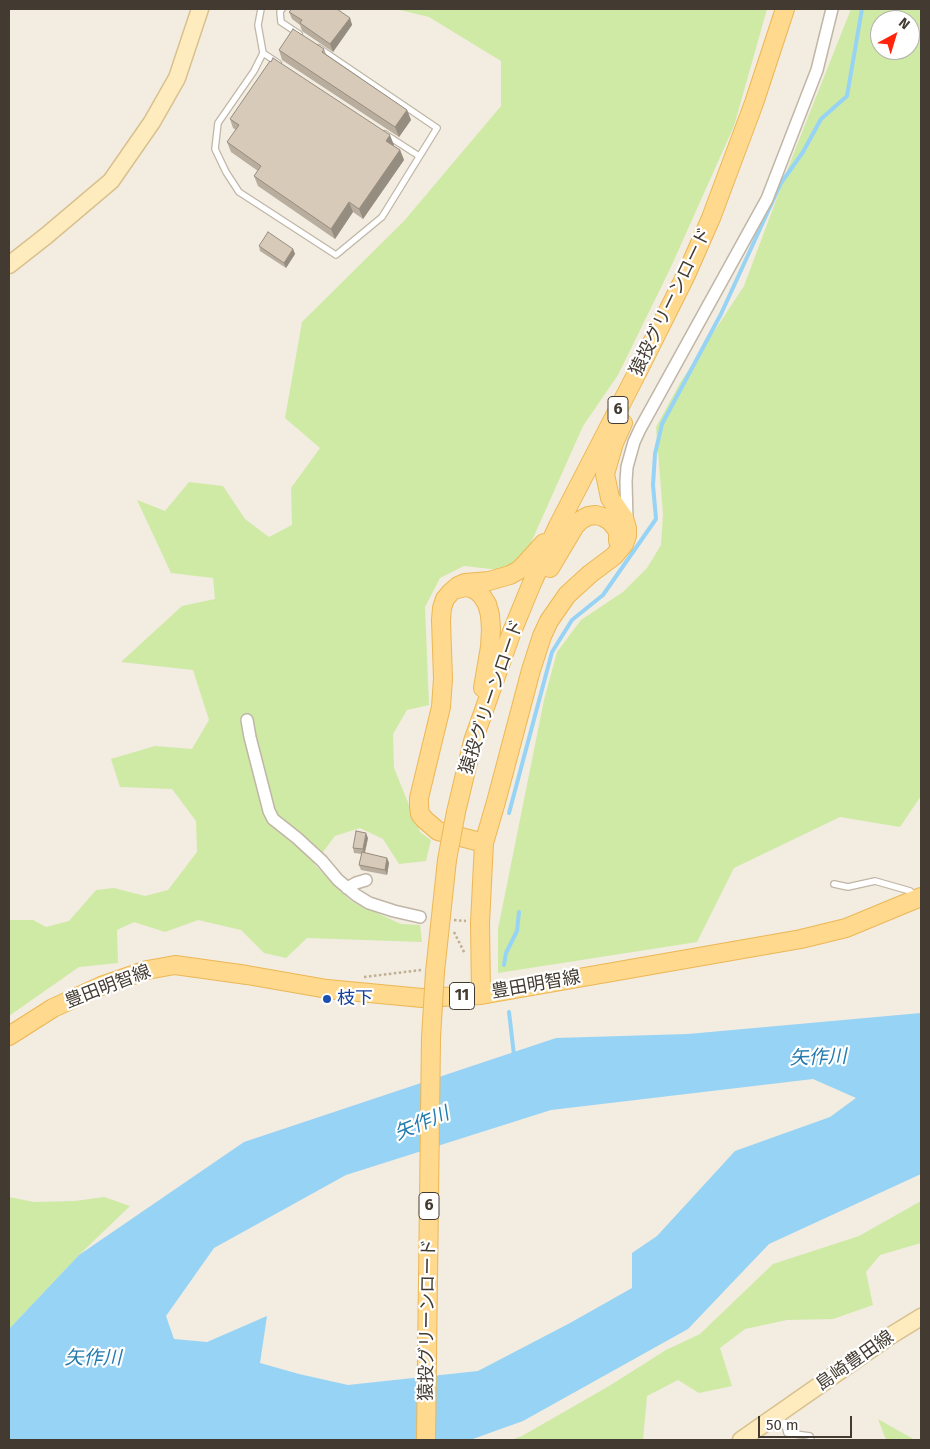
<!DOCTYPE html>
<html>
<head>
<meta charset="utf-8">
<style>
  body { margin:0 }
  #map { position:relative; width:930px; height:1449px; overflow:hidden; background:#f2ece1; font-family:"Fira Sans",sans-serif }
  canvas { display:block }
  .frame { position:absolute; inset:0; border:10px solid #433b31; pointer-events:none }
  .north { position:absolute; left:870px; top:10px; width:50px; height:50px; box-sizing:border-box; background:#fff; border:1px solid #b4b1ad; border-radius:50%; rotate:39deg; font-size:14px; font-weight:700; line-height:20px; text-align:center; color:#433b31 }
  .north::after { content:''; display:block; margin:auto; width:18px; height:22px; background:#ff240b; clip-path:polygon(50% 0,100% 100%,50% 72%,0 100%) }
  .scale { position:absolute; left:758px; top:1416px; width:94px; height:22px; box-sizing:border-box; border:2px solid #433b31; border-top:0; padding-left:6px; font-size:15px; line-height:18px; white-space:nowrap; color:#433b31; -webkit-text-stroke:4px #fff; paint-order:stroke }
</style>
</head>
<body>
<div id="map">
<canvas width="930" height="1449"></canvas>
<div class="frame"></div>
<div class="north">N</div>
<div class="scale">50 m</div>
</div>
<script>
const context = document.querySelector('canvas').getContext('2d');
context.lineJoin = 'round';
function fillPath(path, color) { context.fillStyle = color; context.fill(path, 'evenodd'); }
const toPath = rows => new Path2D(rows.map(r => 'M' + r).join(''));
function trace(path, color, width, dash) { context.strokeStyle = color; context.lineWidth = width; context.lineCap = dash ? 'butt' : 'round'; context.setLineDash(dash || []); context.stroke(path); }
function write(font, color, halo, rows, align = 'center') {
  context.font = font + ' "Fira Sans","Noto Sans JP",sans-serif'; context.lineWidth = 4.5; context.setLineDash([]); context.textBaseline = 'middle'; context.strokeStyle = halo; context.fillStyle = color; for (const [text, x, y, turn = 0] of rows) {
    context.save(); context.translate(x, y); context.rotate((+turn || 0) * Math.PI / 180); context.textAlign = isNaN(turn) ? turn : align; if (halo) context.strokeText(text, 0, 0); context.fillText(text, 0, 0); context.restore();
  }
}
fillPath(toPath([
  [396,9,767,9,734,126,670,269,618,375,583,426,530,545,519,561,500,570,464,566,440,578,425,607,429,705,407,710,393,734,394,768,420,832,431,840,426,861,399,864,383,839,360,828,335,836,314,864,351,901,401,924,420,925,422,942,307,938,286,958,264,953,241,930,198,920,165,932,134,922,117,930,118,963,79,967,9,1016,9,920,33,920,46,927,69,921,96,890,114,888,145,896,168,890,197,852,196,821,172,789,120,787,111,759,155,746,192,749,209,720,193,670,121,662,182,606,215,599,213,578,171,573,137,500,165,511,189,482,223,486,245,519,269,537,292,525,291,488,320,448,285,418,302,322,404,221,501,106,501,61,429,17],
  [851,9,921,9,921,796,900,827,840,817,734,868,697,942,498,973,498,929,544,700,557,652,581,620,623,592,647,568,661,545,663,514,656,427,680,383,744,286,793,155],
  [880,20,910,20,910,50,880,50],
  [9,1197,34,1202,75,1201,104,1197,130,1206,79,1255,9,1329],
  [921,1201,921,1243,880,1255,866,1272,873,1305,833,1319,787,1320,745,1329,720,1348,732,1386,699,1393,678,1380,647,1396,643,1440,511,1440,522,1436,609,1386,666,1350,700,1334,773,1264,859,1236],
  [878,1419,915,1440,886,1440]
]), '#cfeaa5');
fillPath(toPath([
  [921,1013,921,1174,769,1244,688,1329,523,1421,470,1440,9,1440,9,1329,79,1255,244,1142,556,1038,688,1034],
  [813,1079,856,1098,830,1117,735,1151,657,1236,632,1253,632,1288,570,1323,478,1371,348,1385,299,1374,260,1363,267,1316,207,1342,174,1339,166,1316,214,1248,346,1175,551,1110]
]), '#97d3f5');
trace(toPath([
  [509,813,552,652,572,620,603,595,656,519,653,485,655,454,662,424,721,314,781,183,803,152,821,119,847,96,862,9],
  [504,965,506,953,517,931,519,912],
  [509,1012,514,1055]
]), '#97d3f5', 4);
const lane = toPath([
  [261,9,258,25,263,53,254,71,218,123,215,149,226,172,239,192,336,255,382,217,437,128,319,48],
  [282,9,280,12,281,22,299,34],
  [263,53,278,63],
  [385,134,419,156],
  [834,884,848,887,875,881,910,891,915,895],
  [779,1416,785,1425,787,1433,810,1436,811,1440]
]);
const street = toPath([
  [627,521,626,481,627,467,634,442,640,429,767,199,817,70,832,9],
  [247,720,250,737,269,811,273,819,297,838,322,861,338,880,356,895,369,903,394,911,420,917],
  [347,888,356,883,366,880]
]);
const secondary = toPath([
  [9,265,46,236,111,181,152,122,177,78,200,9],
  [741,1440,890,1336,921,1317]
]);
const primary = toPath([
  [550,568,575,526,581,520,588,516,596,515,603,517,610,521,618,531,618,541],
  [458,589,465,587,471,588,477,591,482,596,487,604,490,615,491,629,490,647,483,688],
  [456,812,473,741,511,634,532,583,558,526,638,371,686,275,711,218,754,103,785,9],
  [484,843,438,831,425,820,420,814,419,806,419,798,441,707,443,679,441,620,442,608,445,599,451,592,458,586,465,583,489,581,510,575,519,570,526,563,544,543],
  [435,972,447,860],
  [481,995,480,923,484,843,496,802,531,670,542,636,549,621,567,595,590,574,614,556,624,544,627,536,627,528,624,518,610,498,605,474,614,443,623,423],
  [9,1036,53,1008,101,986,147,970,175,965,247,975,327,989,422,998,481,995,801,939,846,928,921,897]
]);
trace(lane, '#c0b6a6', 8);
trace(street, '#c0b6a6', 14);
trace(secondary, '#d9c18e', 19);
trace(primary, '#ecb755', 20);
trace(toPath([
  [454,920,466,921],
  [454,932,465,954],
  [364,977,421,970]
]), '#c1ae93', 2.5, [2.5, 2.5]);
trace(lane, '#fff', 5.5);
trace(street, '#fff', 11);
trace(secondary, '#ffecbe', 16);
trace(primary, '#ffd98d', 18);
const primaryBridge = toPath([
  [447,860,456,812],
  [426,1440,431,1038,435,972]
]);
trace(primaryBridge, '#ecb755', 20, []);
trace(primaryBridge, '#ffd98d', 18);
fillPath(toPath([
  [289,12,350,18,352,25,333,52,302,31,300,25,292,19],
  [324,49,326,54,407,110,411,120,399,137,282,60,279,50],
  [230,119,394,145,393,146,400,150,404,160,363,219,353,212,335,239,258,186,254,176,258,171,231,152,227,142,236,130,233,128],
  [259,246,293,249,295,254,286,268,260,251],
  [368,838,365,853,387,858,389,863,387,875,361,870,359,865,362,854,354,853,353,848]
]), '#b9ae9e');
fillPath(toPath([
  [350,18,352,25,333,52,330,44],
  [407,110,411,120,399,137,395,127],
  [390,135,394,145,390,151,386,141],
  [400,150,404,160,363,219,359,209],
  [349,202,353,212,335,239,331,229],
  [293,249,295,254,286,268,284,263],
  [366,833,368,838,364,855,363,849],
  [387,858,389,863,387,875,385,870]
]), '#968d81');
const building = toPath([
  [292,9,337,9,350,18,330,44,300,23,302,20,289,12,292,9],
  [293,29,324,49,322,52,407,110,395,127,279,50,293,29],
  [273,58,390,135,386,141,400,150,359,209,349,202,331,229,254,176,261,166,227,142,239,125,230,119,270,61,271,62,273,58],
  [268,232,293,249,284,263,259,246,268,232],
  [356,831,366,833,363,849,353,848,356,831],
  [362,852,387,858,385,870,359,865,362,852]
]);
fillPath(building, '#d7cab8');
trace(building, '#968d81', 1);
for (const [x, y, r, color] of [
  [327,999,5,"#1a4fb4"]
]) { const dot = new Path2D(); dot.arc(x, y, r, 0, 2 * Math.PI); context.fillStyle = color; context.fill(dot); trace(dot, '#fff', 2); }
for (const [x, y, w] of [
  [618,410,20],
  [462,996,25],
  [429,1206,20]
]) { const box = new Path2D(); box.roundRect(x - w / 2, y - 13.5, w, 27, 4); context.fillStyle = '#fff'; context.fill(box); trace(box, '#433b31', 1); }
write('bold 16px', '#433b31', null, [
  ["6",618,410],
  ["11",462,996],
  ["6",429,1206]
]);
write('18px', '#433b31', '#fff', [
  ["猿投グリーンロード",671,302,-64],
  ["猿投グリーンロード",492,697,-71],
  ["豊田明智線",536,985,-10],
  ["豊田明智線",108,987,-21],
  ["猿投グリーンロード",428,1320,-89],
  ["島崎豊田線",855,1361,-35]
]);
write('18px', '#164399', '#fff', [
  ["枝下",337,999]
], 'left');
write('italic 19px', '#237aae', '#fff', [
  ["矢作川",818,1058,-2],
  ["矢作川",422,1124,-23],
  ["矢作川",93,1359]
]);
</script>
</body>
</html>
